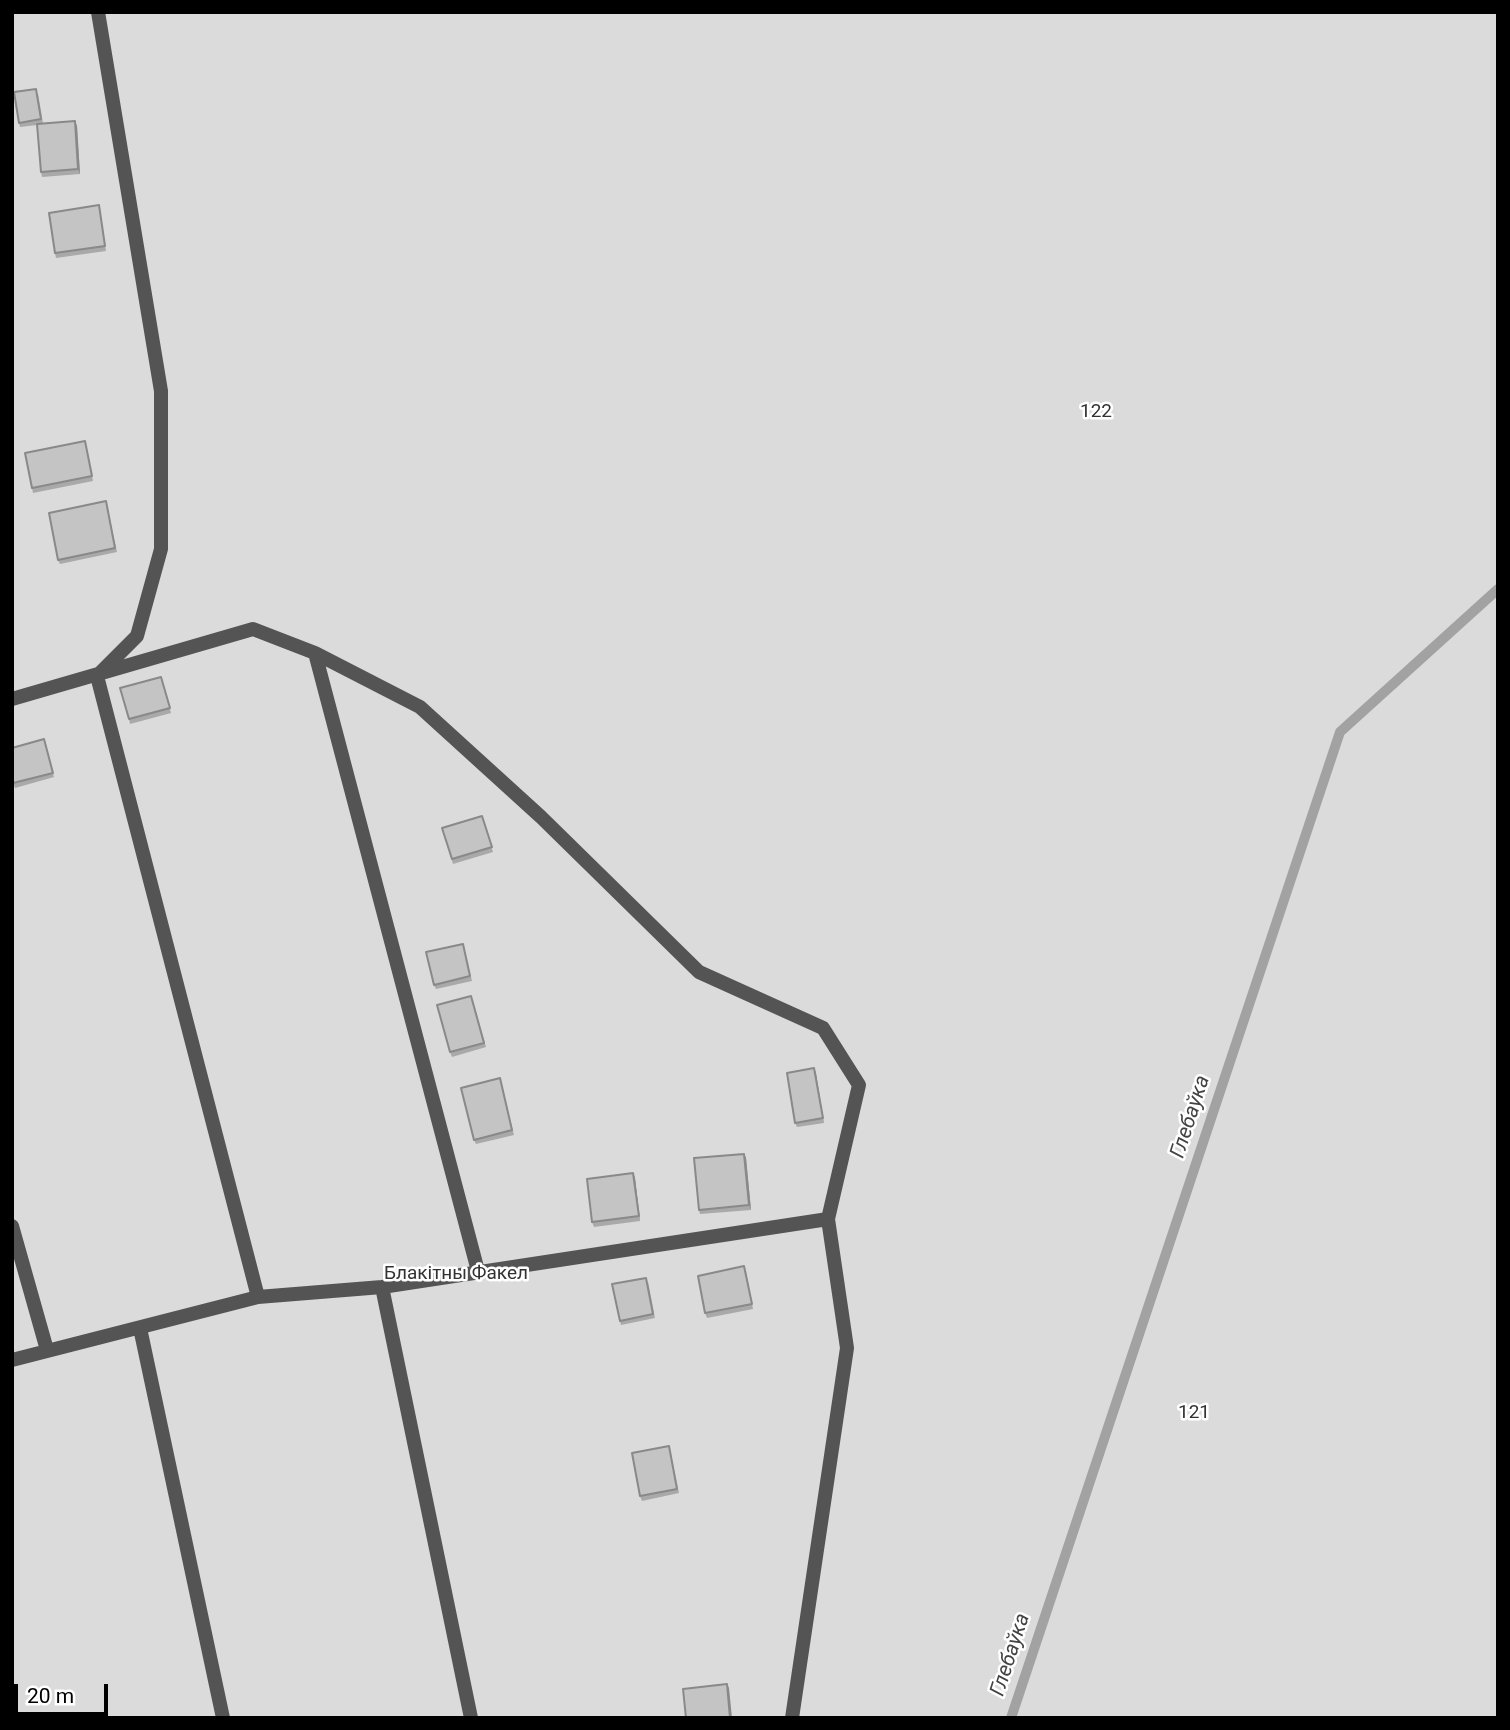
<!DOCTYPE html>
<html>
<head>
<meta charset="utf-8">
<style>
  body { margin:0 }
  #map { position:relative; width:1510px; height:1730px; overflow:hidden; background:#fff; font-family:Roboto,sans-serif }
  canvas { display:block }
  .frame { position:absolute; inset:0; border:14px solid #000; pointer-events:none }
  .scale { position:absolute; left:14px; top:1684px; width:94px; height:32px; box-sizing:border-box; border:4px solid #000; border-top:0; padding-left:9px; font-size:21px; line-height:24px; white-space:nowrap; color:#000; -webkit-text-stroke:5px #fff; paint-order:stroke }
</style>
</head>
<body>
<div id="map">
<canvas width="1510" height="1730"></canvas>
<div class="frame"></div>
<div class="scale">20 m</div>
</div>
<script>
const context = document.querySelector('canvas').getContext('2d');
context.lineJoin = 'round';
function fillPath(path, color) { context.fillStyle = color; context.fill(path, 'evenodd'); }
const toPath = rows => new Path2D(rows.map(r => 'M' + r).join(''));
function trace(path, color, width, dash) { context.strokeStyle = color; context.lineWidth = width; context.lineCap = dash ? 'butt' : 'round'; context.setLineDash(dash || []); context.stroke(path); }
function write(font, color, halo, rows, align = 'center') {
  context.font = font + ' Roboto,sans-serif'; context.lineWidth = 5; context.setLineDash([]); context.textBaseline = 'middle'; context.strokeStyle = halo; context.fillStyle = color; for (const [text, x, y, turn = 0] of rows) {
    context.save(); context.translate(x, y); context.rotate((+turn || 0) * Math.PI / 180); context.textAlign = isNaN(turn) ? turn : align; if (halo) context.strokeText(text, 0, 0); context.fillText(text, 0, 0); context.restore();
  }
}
fillPath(toPath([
  [12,12,1498,12,1498,1718,12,1718]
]), '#dbdbdb');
trace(toPath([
  [1011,1718,1340,732,1498,589]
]), '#a2a2a2', 10);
trace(toPath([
  [98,12,161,391,161,549,137,636,97,676,258,1297],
  [315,653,478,1271],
  [12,699,253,629,315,653,420,707,541,817,699,972,823,1028,859,1085,828,1219,847,1348,792,1718],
  [12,1226,47,1350],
  [382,1287,471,1718],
  [140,1328,223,1718],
  [12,1360,258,1297,382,1287,828,1219]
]), '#545454', 14);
fillPath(toPath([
  [38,94,43,123,77,126,80,174,42,177,41,172,37,125,20,127,19,123],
  [100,210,106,251,56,258,55,253],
  [85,441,93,481,33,493,32,488],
  [106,501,117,552,60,564,58,560],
  [161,677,171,713,130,724,129,719],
  [45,744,54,777,15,788,12,780],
  [482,816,493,852,453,864,442,828],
  [463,944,472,981,436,989,434,985],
  [473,1001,486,1047,452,1057,450,1052],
  [814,1068,824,1123,797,1127,795,1123],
  [500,1078,514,1135,476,1144,474,1140],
  [744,1154,746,1158,751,1210,700,1214,699,1210],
  [633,1173,635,1178,640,1221,594,1227,592,1222],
  [746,1271,753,1309,707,1318,705,1313],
  [648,1282,655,1318,621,1325,620,1321],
  [670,1450,679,1493,642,1501,640,1496]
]), '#a9a9a9');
fillPath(toPath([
  [75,121,77,126,80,174,78,169],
  [814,1068,816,1073,824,1123,823,1118],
  [744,1154,746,1158,751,1210,749,1205],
  [633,1173,635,1178,640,1221,639,1216],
  [727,1684,729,1688,732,1718,730,1718]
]), '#898989');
const building = toPath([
  [36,89,41,119,19,123,14,92,36,89],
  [75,121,78,169,41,172,37,124,75,121],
  [99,205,105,246,55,253,49,213,99,205],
  [85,441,92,476,32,488,25,453,85,441],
  [106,501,115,548,58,560,49,513,106,501],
  [161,677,170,708,129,719,120,688,161,677],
  [44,739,53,773,13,783,12,748,44,739],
  [482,816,492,847,452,859,442,828,482,816],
  [463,944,470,976,434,985,426,952,463,944],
  [471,996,484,1043,450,1052,437,1005,471,996],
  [814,1068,823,1118,795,1123,787,1073,814,1068],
  [500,1078,512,1130,474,1140,461,1088,500,1078],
  [744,1154,749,1205,699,1210,694,1158,744,1154],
  [633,1173,639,1216,592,1222,587,1179,633,1173],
  [744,1266,752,1304,705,1313,698,1276,744,1266],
  [646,1278,653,1314,620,1321,612,1284,646,1278],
  [669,1446,677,1489,640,1496,632,1453,669,1446],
  [727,1684,730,1718,686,1718,683,1689,727,1684]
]);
fillPath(building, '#c4c4c4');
trace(building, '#898989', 2);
write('19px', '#323232', '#fff', [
  ["122",1096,412],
  ["Блакітны Факел",456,1274],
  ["121",1194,1413]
]);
write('italic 21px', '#434343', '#fff', [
  ["Глебаўка",1191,1117,-72],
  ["Глебаўка",1011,1655,-72]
]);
</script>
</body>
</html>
